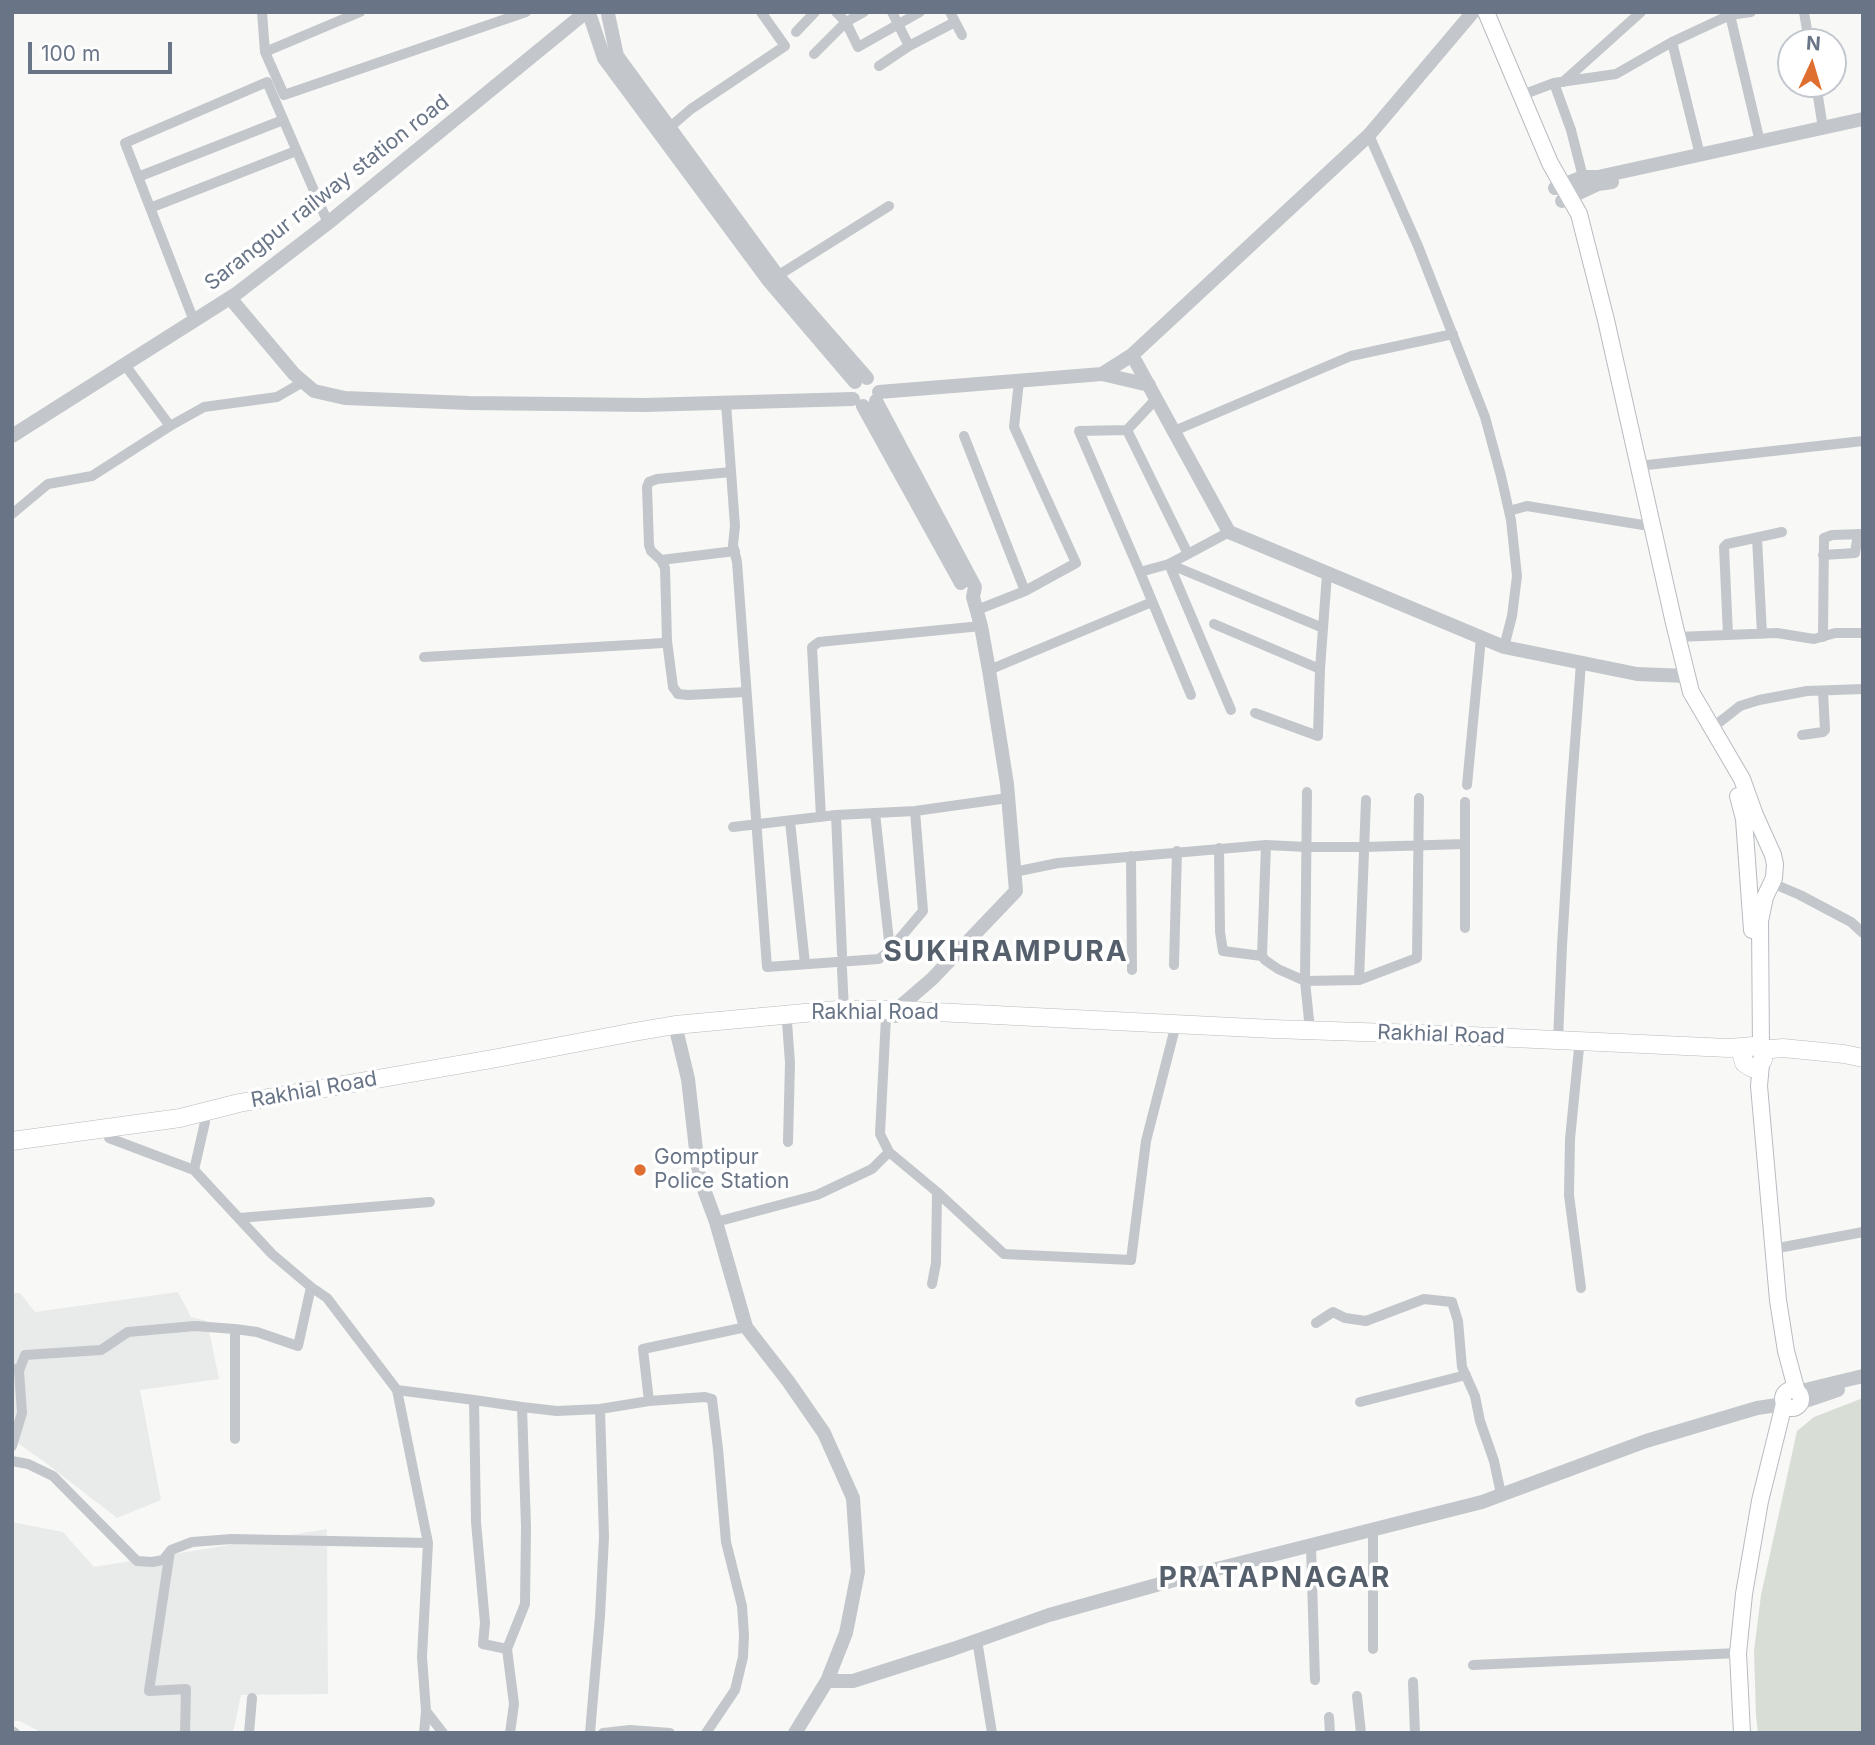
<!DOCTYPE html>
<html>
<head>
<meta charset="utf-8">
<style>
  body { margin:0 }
  #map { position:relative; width:1875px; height:1745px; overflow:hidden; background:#f8f9f6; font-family:Inter,sans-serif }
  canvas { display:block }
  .frame { position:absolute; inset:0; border:14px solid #697587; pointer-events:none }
  .north { position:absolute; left:1777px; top:28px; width:70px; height:70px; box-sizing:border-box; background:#fff; border:2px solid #c3c8cf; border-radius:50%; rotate:4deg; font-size:19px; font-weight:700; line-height:28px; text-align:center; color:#697587 }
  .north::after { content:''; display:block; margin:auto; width:24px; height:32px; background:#df6f30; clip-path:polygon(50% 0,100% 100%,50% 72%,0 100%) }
  .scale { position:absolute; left:28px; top:42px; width:144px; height:32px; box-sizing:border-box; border:4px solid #697587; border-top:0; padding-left:9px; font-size:21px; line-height:24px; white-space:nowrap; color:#697587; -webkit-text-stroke:5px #fff; paint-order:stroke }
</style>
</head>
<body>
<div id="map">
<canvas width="1875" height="1745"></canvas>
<div class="frame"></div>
<div class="north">N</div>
<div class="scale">100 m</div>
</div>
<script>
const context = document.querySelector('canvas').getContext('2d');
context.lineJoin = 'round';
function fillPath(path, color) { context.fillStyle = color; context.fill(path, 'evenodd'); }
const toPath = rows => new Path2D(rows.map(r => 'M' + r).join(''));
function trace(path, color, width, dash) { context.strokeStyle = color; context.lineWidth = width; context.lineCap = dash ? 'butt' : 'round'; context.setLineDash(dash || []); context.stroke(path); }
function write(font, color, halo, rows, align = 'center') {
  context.font = font + ' Inter,sans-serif'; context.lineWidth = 7; context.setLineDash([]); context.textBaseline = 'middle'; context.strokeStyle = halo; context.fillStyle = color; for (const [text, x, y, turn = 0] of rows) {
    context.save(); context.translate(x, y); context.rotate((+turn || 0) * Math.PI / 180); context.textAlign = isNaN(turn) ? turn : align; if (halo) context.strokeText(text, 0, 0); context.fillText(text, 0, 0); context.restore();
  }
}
fillPath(toPath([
  [178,1292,191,1317,207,1321,219,1379,140,1390,161,1500,117,1518,46,1463,12,1439,12,1293,20,1293,35,1312],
  [12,1522,63,1532,94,1567,327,1529,328,1694,241,1695,233,1733,42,1733,20,1721,12,1721]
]), '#e9eaea');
fillPath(toPath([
  [1863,1398,1863,1733,1758,1733,1756,1716,1754,1651,1761,1595,1797,1431,1814,1417]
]), '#d8ded6');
const secondary = toPath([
  [1486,12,1550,163,1579,214,1606,320,1674,623,1691,692,1742,779,1755,815,1773,855,1775,864,1774,878,1765,897,1760,921,1761,1050],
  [1738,796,1744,819,1752,930],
  [1761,1064,1759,1086,1778,1300,1786,1351,1797,1392],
  '1783 1399a9 9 0 1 1 18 0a9 9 0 1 1-18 0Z',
  [1742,1733,1738,1653,1744,1594,1760,1501,1784,1404]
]);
const primary = toPath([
  [1761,1050,1783,1048,1844,1054,1863,1058],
  [12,1141,180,1118,239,1103,492,1059,634,1032,675,1025,837,1010,896,1010,1273,1029,1449,1035,1728,1048,1754,1046,1758,1047,1763,1053,1763,1060,1759,1065,1752,1068,1744,1063,1742,1056,1747,1048]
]);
trace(secondary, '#b7bbc1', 18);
trace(primary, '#b6b9be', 19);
trace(toPath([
  [262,12,265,52,284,95,526,12],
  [836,12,846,22,858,47,920,12],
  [892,12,909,46],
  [950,12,962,35],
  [1804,12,1809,42],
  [1730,15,1751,12],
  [796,32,815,12],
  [265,52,360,12],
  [814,54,846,22,864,12],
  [879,66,909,46,955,22],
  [1563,82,1641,12],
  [1554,83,1571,130,1583,177],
  [1816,84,1823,128],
  [1522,95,1554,83,1616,74,1672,42],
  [669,128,691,109,785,46,761,12],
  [1369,135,1418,246,1485,417,1501,476,1511,520,1517,576,1512,616,1504,647],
  [1700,155,1672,42,1730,15,1760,142],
  [138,177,283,120],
  [150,208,296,151],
  [774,278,889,206],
  [194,321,125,143,267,82,328,223],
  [125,365,170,426,204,407,277,397,303,382],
  [1156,399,1127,430,1188,554,1229,532],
  [726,403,735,526,733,545,737,562,767,967,879,959,890,950,923,911,915,811],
  [1127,430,1079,431,1140,572,1169,564,1323,628],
  [1174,431,1351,356,1453,334],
  [964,436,1025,591],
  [1638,466,1863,441],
  [1509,511,1527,506,1643,525],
  [12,514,48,484,92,476,170,426],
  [1757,538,1762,634],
  [1188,554,1169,564,1231,710],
  [1823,555,1855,553,1858,534],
  [661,560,735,551],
  [1140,572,1191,695],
  [977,610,1025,591,1076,563,1014,427,1019,381],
  [1214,624,1320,669],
  [1728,635,1724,547,1727,544,1782,532],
  [1677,637,1777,633,1814,639,1835,633,1863,633],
  [1823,637,1824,538,1832,535,1863,534],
  [667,641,673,687,678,694,688,695,746,692],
  [424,657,647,644,662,643,667,641,665,568,661,560,651,551,649,545,647,487,649,482,657,479,731,472],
  [989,670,1152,602],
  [1255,713,1318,736,1320,669,1327,574],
  [1712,728,1740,706,1759,700,1807,691,1863,689],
  [1802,735,1823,732,1825,730,1823,691],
  [1467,785,1481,638],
  [1307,792,1305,981,1310,1030],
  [875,813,890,950],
  [836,815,842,954],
  [821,817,812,647,819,642,981,626],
  [790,821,805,964],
  [733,827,836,815,915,811,1008,798],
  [1465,844,1465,928],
  [1219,848,1220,932,1223,951,1262,956,1265,960,1278,969,1305,981,1359,980,1417,958,1419,798],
  [1131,856,1132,970],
  [1014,872,1058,863,1266,845,1307,847,1364,847,1465,844,1465,802],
  [1772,883,1800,895,1851,922,1863,933],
  [1262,956,1266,845],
  [1174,965,1177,851],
  [842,969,844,1010],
  [1359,980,1366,800],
  [886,1017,880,1134,889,1152,937,1192,936,1263,932,1284],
  [787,1022,790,1063,788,1142],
  [1558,1040,1562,946,1571,796,1581,663],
  [1579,1048,1570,1139,1569,1195,1581,1288],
  [109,1138,194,1170,272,1254,311,1287,327,1298,397,1390,428,1543,422,1657,426,1711,424,1733],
  [194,1170,205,1122],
  [937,1192,1004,1254,1131,1260,1146,1141,1174,1032],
  [239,1218,430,1202],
  [716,1222,817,1195,872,1169,889,1152],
  [1773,1249,1863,1232],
  [1316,1323,1333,1312,1345,1318,1366,1321,1424,1299,1452,1302,1458,1321,1462,1367,1475,1396,1480,1421,1494,1461,1501,1494],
  [235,1329,235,1439],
  [12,1368,19,1371,22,1413,12,1446],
  [19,1371,25,1355,101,1350,128,1332,195,1326,235,1329,257,1332,298,1346,311,1287],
  [397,1390,474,1400,476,1522,485,1623,483,1644,507,1649,514,1704,510,1733],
  [474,1400,522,1407],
  [649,1401,643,1349,746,1327],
  [1360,1402,1466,1375],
  [12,1461,28,1464,53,1476,137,1561,152,1562,163,1560,171,1550,192,1542,232,1539,428,1543],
  [1373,1530,1373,1649],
  [1311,1546,1315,1680],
  [170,1551,149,1691,186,1689,185,1733],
  [977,1640,992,1733],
  [507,1649,525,1604,526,1527,522,1407,557,1411,600,1409],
  [1473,1665,1738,1653],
  [1413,1682,1415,1733],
  [1357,1696,1361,1733],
  [426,1711,443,1733],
  [1329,1717,1330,1733],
  [12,1731,15,1733],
  [249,1733,252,1698],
  [590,1733,600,1616,604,1537,600,1409,649,1401,705,1397,712,1399,718,1449,726,1542,742,1606,744,1635,743,1657,735,1690,706,1733],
  [603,1733,630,1730,670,1733]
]), '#c3c6ca', 10);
trace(toPath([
  [608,14,617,56,777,275,867,378],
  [590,16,604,58,769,281,855,382],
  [1555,188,1583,177,1598,177,1863,119],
  [1562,201,1598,184,1612,182],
  [230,298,294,374,314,391,345,398,469,403,645,405,853,399],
  [1132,355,1229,532,1504,647,1637,674,1687,676],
  [1102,374,1132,355,1369,135,1473,12],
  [879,392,1102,374,1149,385],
  [876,401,975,587,973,597,981,626,989,670,1007,784,1016,891,932,979,896,1010,896,1016],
  [863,406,961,583],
  [12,436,236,294,328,223,586,12],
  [675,1025,688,1079,699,1176,716,1222,746,1327,788,1381,824,1433,853,1498,858,1572,846,1633,827,1681],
  [1797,1392,1863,1376],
  [1800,1403,1838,1390],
  [795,1733,827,1681,853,1681,953,1649,1049,1615,1185,1577,1482,1502,1646,1441,1757,1408,1784,1404]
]), '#c3c6ca', 14);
trace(secondary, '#fff', 16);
trace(primary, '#fff', 18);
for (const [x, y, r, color] of [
  [640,1170,7,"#df6f30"]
]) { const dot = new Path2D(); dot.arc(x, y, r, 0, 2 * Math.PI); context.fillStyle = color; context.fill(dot); trace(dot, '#fff', 2.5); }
write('21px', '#697587', '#fff', [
  ["Sarangpur railway station road",327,193,-38],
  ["Rakhial Road",875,1013],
  ["Rakhial Road",1441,1035,2],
  ["Rakhial Road",314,1090,-10]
]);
write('21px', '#697587', '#fff', [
  ["Gomptipur",654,1158],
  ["Police Station",654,1182]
], 'left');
context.letterSpacing = '2px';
write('bold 28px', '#56606c', '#fff', [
  ["SUKHRAMPURA",1006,953],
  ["PRATAPNAGAR",1275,1579]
]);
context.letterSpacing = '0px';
</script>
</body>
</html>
